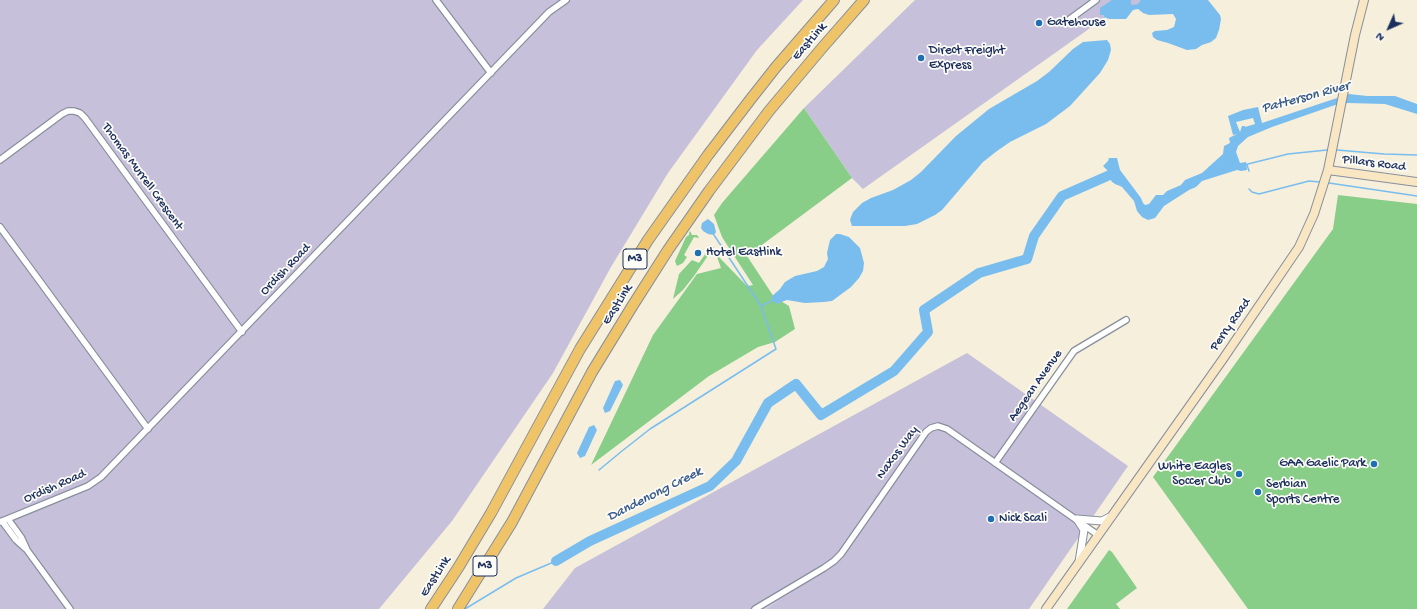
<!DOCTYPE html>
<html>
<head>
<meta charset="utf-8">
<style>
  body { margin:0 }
  #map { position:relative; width:1417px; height:609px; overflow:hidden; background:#f5efdc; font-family:"Gochi Hand",sans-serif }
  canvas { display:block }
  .north { position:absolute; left:1369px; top:8px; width:40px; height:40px; -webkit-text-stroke:3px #fdfcf7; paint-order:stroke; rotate:225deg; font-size:11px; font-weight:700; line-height:16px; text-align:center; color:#1b2f5e }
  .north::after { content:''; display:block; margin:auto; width:14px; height:18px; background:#1b2f5e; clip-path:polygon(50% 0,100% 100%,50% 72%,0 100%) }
</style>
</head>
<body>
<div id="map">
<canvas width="1417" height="609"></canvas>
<div class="north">N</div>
</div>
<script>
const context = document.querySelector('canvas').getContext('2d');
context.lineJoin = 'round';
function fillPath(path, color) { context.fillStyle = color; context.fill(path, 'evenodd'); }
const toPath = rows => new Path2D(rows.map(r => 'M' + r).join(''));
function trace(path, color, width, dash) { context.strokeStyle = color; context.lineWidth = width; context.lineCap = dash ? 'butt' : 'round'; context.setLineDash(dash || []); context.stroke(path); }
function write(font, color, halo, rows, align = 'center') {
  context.font = font + ' "Gochi Hand",sans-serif'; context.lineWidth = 3.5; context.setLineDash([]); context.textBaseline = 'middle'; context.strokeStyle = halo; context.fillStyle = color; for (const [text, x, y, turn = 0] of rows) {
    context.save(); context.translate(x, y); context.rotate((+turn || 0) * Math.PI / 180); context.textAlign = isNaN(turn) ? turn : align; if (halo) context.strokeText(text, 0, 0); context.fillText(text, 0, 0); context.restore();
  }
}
fillPath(toPath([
  [0,0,803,0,757,50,668,173,611,267,553,373,452,521,379,609,0,609],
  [915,0,1150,0,1110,14,863,189,852,178,804,108],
  [967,353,1128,466,1029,609,766,609,781,599,765,609,543,609,575,568]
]), '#c6c0da');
fillPath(toPath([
  [804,108,852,178,747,256,774,297,789,306,795,329,775,342,758,347,709,376,591,465,653,335,697,274,721,268,716,254,747,286,753,285,722,237,714,215,722,203],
  [1338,195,1417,204,1417,609,1248,609,1153,477,1333,229],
  [690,231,692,235,697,235,699,238,694,237,684,255,687,257,683,263,677,266,675,261,686,237,689,235,689,233],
  [711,246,714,247,694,276,683,290,673,299,679,274,692,260,699,263],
  [1109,550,1112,552,1137,588,1116,604,1120,609,1067,609]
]), '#88cd88');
fillPath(toPath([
  [1112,0,1131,0,1131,4,1133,5,1138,4,1141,0,1208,0,1220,15,1221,19,1219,30,1216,38,1211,42,1202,45,1196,49,1187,50,1168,43,1157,40,1153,37,1152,33,1155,31,1167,30,1174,27,1176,19,1173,14,1149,15,1143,13,1138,9,1133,10,1126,19,1109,19,1104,17,1104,15,1100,15,1100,8],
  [1107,40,1110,44,1111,50,1108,60,1100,73,1070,106,1046,124,1010,142,997,151,983,162,942,210,935,215,917,224,905,226,852,226,850,220,851,217,853,212,862,203,871,198,893,190,911,180,921,172,956,136,989,109,1037,81,1049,72,1073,49,1083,42],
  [1349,94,1367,96,1395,96,1417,104,1417,114,1385,104,1348,103,1335,105,1272,127,1248,137,1238,146,1236,152,1240,163,1246,162,1247,170,1241,171,1237,170,1202,181,1196,187,1189,190,1164,206,1155,218,1148,220,1142,217,1137,211,1134,201,1122,187,1112,182,1107,170,1103,166,1108,161,1109,158,1117,158,1120,170,1141,198,1143,203,1145,205,1149,204,1156,195,1163,195,1167,191,1181,185,1185,180,1202,173,1223,154,1224,146,1230,143,1229,138,1237,134,1233,135,1228,116,1243,110,1258,107,1262,123],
  [1253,118,1255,124,1245,127,1245,126,1242,126,1240,132,1236,122],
  [708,219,714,224,716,232,714,235,708,234,703,231,701,228,702,223],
  [836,234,840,234,849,237,860,248,864,263,863,271,859,278,851,287,832,301,824,302,805,303,787,300,776,304,771,297,780,289,785,282,795,276,817,271,824,267,828,259,827,253,830,240],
  [620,380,623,385,610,411,605,413,603,408,615,381],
  [594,425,597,430,585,456,580,458,577,453,589,427]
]), '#79bdef');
trace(toPath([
  [1337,150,1384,154,1417,155],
  [1244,165,1288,154,1327,150],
  [1247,165,1249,171],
  [1329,183,1417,196],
  [1249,189,1252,192,1259,194,1309,181,1320,182],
  [761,306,773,300],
  [599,470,622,451,650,429,776,349,761,306,714,235],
  [465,609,516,578,556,561]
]), '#79bdef', 1.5);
trace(toPath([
  [556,561,590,541,710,486,736,461,768,403,796,384,821,415,894,371,928,332,924,310,979,273,1027,259,1034,236,1062,196,1112,174,1118,180]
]), '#79bdef', 10);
const minor = toPath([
  [436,0,491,73],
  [1070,19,1096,0],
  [0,160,62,114,68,111,74,111,80,113,85,118,242,332],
  [0,227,148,429],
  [995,463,1074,351,1126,320],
  [8,519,21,537,27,550,70,609],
  [2,521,16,540,26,549],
  [0,522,88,486,101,477,549,12,566,0],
  [755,609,824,568,834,561,841,554,926,432,931,428,938,426,947,429,1098,535]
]);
const tertiary = toPath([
  [1077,519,1084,530,1079,562],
  [1077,519,1102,521,1112,516]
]);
const secondary = toPath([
  [1328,170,1417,182],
  [1046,609,1223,359,1299,247,1314,214,1328,170,1355,35,1364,0]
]);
const motorway = toPath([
  [431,609,458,568,491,513,580,349,648,240,708,155,750,100,776,67,834,0],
  [458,609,512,522,592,372,633,305,668,250,709,191,769,111,822,48,864,0]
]);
trace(minor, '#888f9d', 8);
trace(tertiary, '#888f9d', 9);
trace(secondary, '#888f9d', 10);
trace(motorway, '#888f9d', 12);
trace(minor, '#fff', 5.5);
trace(tertiary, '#fff', 7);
trace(secondary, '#f9e7c3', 8);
trace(motorway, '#efc469', 10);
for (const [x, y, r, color] of [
  [1039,23,4,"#1f6fb2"],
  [921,58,4,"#1f6fb2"],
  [698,253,4,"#1f6fb2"],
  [1374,464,4,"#1f6fb2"],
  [1239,474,4,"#1f6fb2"],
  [1258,492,4,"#1f6fb2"],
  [991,519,4,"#1f6fb2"]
]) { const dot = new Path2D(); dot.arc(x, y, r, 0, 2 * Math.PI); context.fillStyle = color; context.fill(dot); trace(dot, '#fdfcf7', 1.5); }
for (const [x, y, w] of [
  [635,259,24],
  [485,566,24]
]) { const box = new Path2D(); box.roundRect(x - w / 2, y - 10, w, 20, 3); context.fillStyle = '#fdfcf7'; context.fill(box); trace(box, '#1b2f5e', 1); }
write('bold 12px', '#1b2f5e', null, [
  ["M3",635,259],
  ["M3",485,566]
]);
write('13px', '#1b2f5e', '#fdfcf7', [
  ["Gatehouse",1047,23],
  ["Direct Freight",929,51],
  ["Express",929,66],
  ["Hotel Eastlink",706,253],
  ["GAA Gaelic Park",1366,464,"right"],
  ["White Eagles",1231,467,"right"],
  ["Soccer Club",1231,482,"right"],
  ["Serbian",1266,485],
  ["Sports Centre",1266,500],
  ["Nick Scali",999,519]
], 'left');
write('13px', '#1b2f5e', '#fdfcf7', [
  ["EastLink",810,42,-49],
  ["Pillars Road",1374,164,7],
  ["Thomas Murrell Crescent",142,177,54],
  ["Ordish Road",286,270,-46],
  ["EastLink",618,305,-58],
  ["Perry Road",1231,325,-55],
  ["Aegean Avenue",1036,386,-55],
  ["Naxos Way",898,453,-54],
  ["Ordish Road",55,487,-24],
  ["EastLink",436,577,-57]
]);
write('italic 14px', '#375a8a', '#fdfcf7', [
  ["Patterson River",1306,98,-15],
  ["Dandenong Creek",655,495,-27]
]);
</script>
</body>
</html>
